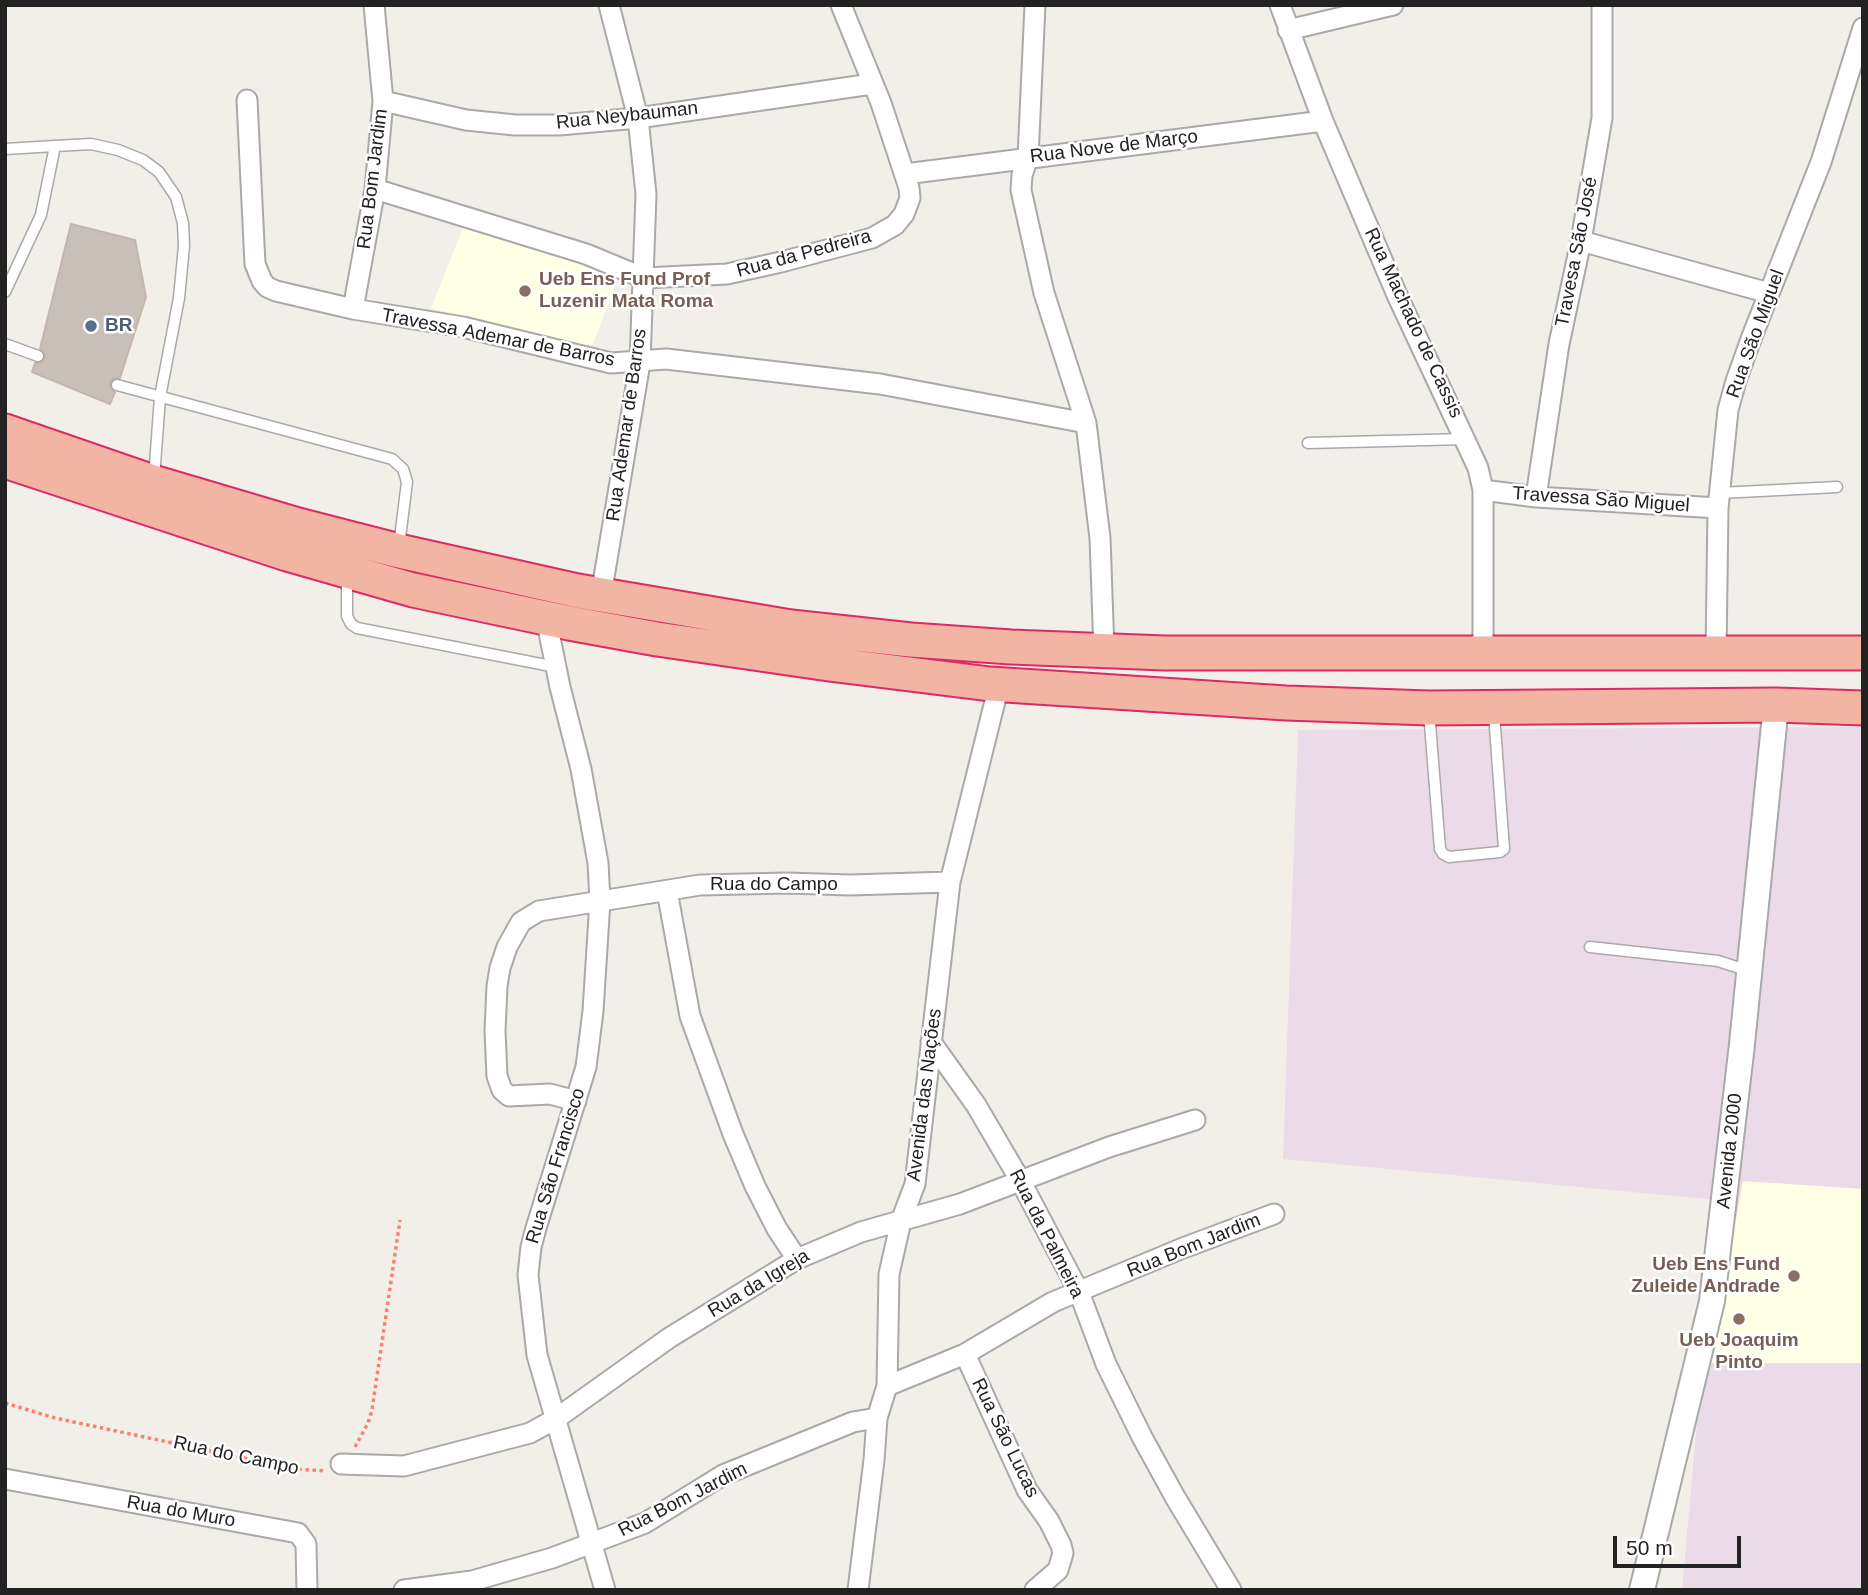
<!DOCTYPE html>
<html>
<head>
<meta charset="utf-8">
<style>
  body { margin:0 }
  #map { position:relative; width:1868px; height:1595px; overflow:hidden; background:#f2efe9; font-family:Helvetica,sans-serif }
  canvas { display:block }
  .frame { position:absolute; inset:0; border:7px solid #222; pointer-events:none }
  .scale { position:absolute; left:1613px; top:1536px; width:128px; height:32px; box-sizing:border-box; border:4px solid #222; border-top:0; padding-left:9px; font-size:21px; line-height:24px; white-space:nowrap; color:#222; -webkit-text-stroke:5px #fff; paint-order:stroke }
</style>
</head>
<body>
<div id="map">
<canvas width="1868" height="1595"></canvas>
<div class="frame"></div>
<div class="scale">50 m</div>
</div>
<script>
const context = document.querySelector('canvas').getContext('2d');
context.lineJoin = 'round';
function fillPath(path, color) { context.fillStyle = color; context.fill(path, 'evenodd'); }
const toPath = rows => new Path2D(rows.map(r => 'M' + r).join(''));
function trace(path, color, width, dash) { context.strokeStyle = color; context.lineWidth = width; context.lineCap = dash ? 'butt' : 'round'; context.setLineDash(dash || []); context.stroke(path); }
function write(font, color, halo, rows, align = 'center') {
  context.font = font + ' Helvetica,sans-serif'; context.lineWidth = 5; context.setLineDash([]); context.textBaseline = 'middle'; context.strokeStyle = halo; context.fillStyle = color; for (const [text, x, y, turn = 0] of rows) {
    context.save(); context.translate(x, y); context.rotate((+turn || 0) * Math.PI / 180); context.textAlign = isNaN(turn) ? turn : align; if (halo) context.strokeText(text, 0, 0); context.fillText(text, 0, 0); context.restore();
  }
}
fillPath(toPath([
  [1863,727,1863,1590,1682,1590,1717,1200,1283,1159,1298,730]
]), '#ebdbe8');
fillPath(toPath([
  [465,223,620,273,591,349,431,308],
  [1743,1181,1863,1189,1863,1363,1710,1363]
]), '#ffffe5');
const building = toPath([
  [71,224,135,240,146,297,120,378,114,378,110,382,110,388,115,392,110,404,32,372,35,363,42,362,45,358,44,352,40,349,71,224]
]);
fillPath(building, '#c7bfb8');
trace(building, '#c4b6ab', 2);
const service = toPath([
  [5,149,55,146],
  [5,292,41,215,55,146,91,144,118,150,143,160,159,172,176,197,183,223,184,246,179,298,160,397,154,478],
  [5,344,38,356],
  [117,385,392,459,403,469,407,482,399,546],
  [1308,443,1466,439],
  [1720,493,1837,487],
  [347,575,347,616,351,624,357,628,556,667],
  [1429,712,1440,849,1443,854,1449,857,1500,852,1504,849,1494,714],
  [1590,947,1718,961,1749,971]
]);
const minor = toPath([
  [1035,5,1028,158,1022,175,1021,190,1044,293,1086,423,1100,538,1104,651],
  [1280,5,1323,121,1397,295,1478,468,1483,490,1483,654],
  [1288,30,1393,5],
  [247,100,255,264,262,281,267,287,276,291,353,309,463,327,611,363,666,359,880,384,1086,423],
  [383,101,466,120,515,125,559,125,638,118,872,84],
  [905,174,1323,121],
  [375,189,586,254,644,278,727,274,781,262,872,238,895,225,904,214,910,198,909,188,881,103,841,5],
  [1581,241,1769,293],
  [353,309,375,189,383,101,374,5],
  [1483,490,1536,497,1718,508],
  [1536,497,1559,344,1581,241,1602,118,1602,5],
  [601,595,640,363,646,194,638,118,609,5],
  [546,618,560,687,581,769,598,863,600,901,593,1011,586,1067,536,1228,531,1247,528,1275,537,1355,605,1590],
  [1716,653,1718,508,1728,410,1736,381,1751,339,1821,162,1863,28],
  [667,891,690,1016,733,1134,755,1186,777,1229,797,1259],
  [931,1042,976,1105,1020,1180,1079,1292,1106,1364,1142,1437,1175,1497,1231,1590],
  [576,1101,550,1094,509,1096,502,1090,497,1076,495,1031,497,986,500,968,507,947,521,922,539,911,700,885,787,883,850,885,950,882],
  [965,1354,1027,1490,1049,1521,1061,1545,1063,1553,1058,1570,1035,1590],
  [887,1386,965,1354,1053,1302,1183,1248,1274,1214],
  [341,1464,404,1466,530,1433,557,1418,669,1338,797,1259,861,1232,960,1204,1109,1147,1195,1120],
  [5,1479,298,1533,306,1544,307,1590],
  [404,1590,472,1581,552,1558,645,1523,723,1475,853,1422,877,1418],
  [858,1590,874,1460,877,1418,887,1386,889,1274,901,1221,915,1184,950,882,999,685]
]);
const tertiary = toPath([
  [1642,1590,1712,1301,1742,1044,1776,705]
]);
const trunk = toPath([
  [5,431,153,482,298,525,399,551,578,591,791,627,911,640,1011,647,1165,653,1863,653],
  [5,461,287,554,413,590,569,623,657,639,829,664,990,684,1286,703,1429,708,1776,705,1863,708]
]);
trace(service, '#a9a9a9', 13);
trace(minor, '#a9a9a9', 23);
trace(tertiary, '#a9a9a9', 28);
trace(trunk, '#dc2a67', 37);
trace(toPath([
  [5,1403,55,1418,295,1469,326,1471],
  [355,1447,368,1423,372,1410,400,1220]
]), '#fa8072', 3.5, [3.5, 3.5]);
trace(service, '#fff', 10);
trace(minor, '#fff', 19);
trace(tertiary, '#fff', 24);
trace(trunk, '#f2b4a3', 33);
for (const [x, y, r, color] of [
  [525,291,7,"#8d6e63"],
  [91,326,7,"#5c6f8a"],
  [1794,1276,7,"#8d6e63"],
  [1739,1319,7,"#8d6e63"]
]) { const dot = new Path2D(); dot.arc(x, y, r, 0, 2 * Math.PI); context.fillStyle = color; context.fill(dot); trace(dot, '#fff', 2.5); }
write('19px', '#222', '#fff', [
  ["Rua Neybauman",627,116,-6],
  ["Rua Nove de Março",1114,147,-7],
  ["Rua Bom Jardim",373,179,-83],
  ["Travesa São José",1577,252,-79],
  ["Rua da Pedreira",804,254,-15],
  ["Rua Machado de Cassis",1413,323,65],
  ["Rua São Miguel",1756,334,-70],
  ["Travessa Ademar de Barros",498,338,11],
  ["Rua Ademar de Barros",627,425,-82],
  ["Travessa São Miguel",1601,500,4],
  ["Rua do Campo",774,885],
  ["Avenida das Nações",925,1095,-83],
  ["Avenida 2000",1730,1151,-84],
  ["Rua São Francisco",556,1166,-73],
  ["Rua da Palmeira",1046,1234,63],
  ["Rua Bom Jardim",1194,1246,-22],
  ["Rua da Igreja",759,1284,-31],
  ["Rua São Lucas",1005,1438,64],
  ["Rua do Campo",236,1456,12],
  ["Rua Bom Jardim",683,1500,-27],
  ["Rua do Muro",181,1512,10]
]);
write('bold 19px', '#785e54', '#fff', [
  ["Ueb Ens Fund Prof",539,280],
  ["Luzenir Mata Roma",539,302],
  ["Ueb Ens Fund",1780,1265,"right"],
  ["Zuleide Andrade",1780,1287,"right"],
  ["Ueb Joaquim",1739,1341,"center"],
  ["Pinto",1739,1363,"center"]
], 'left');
write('bold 19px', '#4e5e75', '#fff', [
  ["BR",105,326]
], 'left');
</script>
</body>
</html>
